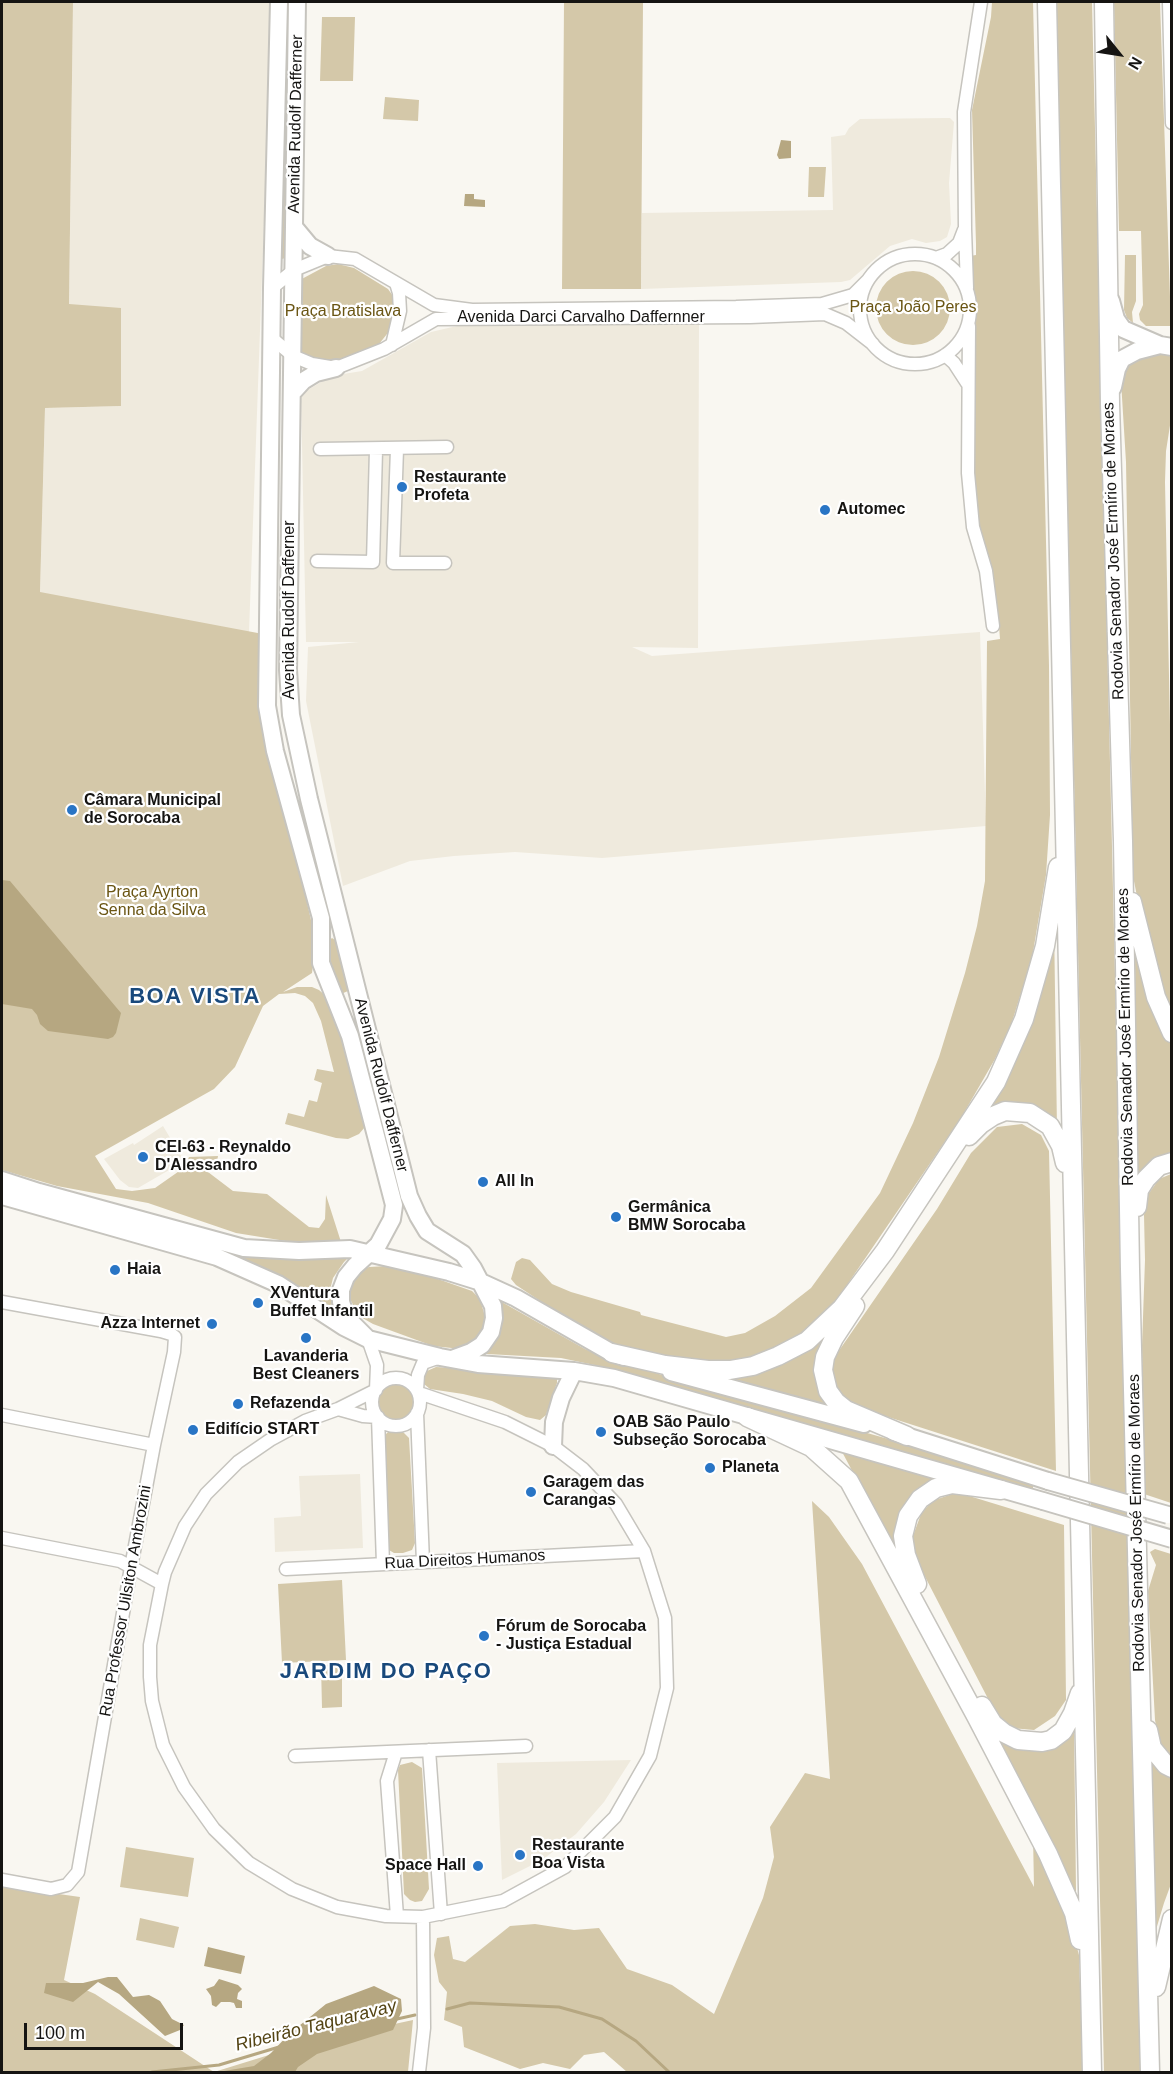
<!DOCTYPE html>
<html>
<head>
<meta charset="utf-8">
<style>
  body { margin:0 }
  #map { position:relative; width:1173px; height:2074px; overflow:hidden; background:#f9f7f1; font-family:Arial,sans-serif }
  canvas { display:block }
  .frame { position:absolute; inset:0; border:3px solid #151412; pointer-events:none }
  .north { position:absolute; left:1089px; top:24px; width:60px; height:60px; -webkit-text-stroke:4px #fff; paint-order:stroke; rotate:120deg; font-size:16px; font-weight:700; line-height:24px; text-align:center; color:#151412 }
  .north::after { content:''; display:block; margin:auto; width:21px; height:27px; background:#151412; clip-path:polygon(50% 0,100% 100%,50% 72%,0 100%) }
  .scale { position:absolute; left:24px; top:2023px; width:159px; height:27px; box-sizing:border-box; border:3px solid #151412; border-top:0; padding-left:8px; font-size:18px; line-height:21px; white-space:nowrap; color:#151412; -webkit-text-stroke:4px #fff; paint-order:stroke }
</style>
</head>
<body>
<div id="map">
<canvas width="1173" height="2074"></canvas>
<div class="frame"></div>
<div class="north">N</div>
<div class="scale">100 m</div>
</div>
<script>
const context = document.querySelector('canvas').getContext('2d');
context.lineJoin = 'round';
function fillPath(path, color) { context.fillStyle = color; context.fill(path, 'evenodd'); }
const toPath = rows => new Path2D(rows.map(r => 'M' + r).join(''));
function trace(path, color, width, dash) { context.strokeStyle = color; context.lineWidth = width; context.lineCap = dash ? 'butt' : 'round'; context.setLineDash(dash || []); context.stroke(path); }
function write(font, color, halo, rows, align = 'center') {
  context.font = font + ' Arial,sans-serif'; context.lineWidth = 4.5; context.setLineDash([]); context.textBaseline = 'middle'; context.strokeStyle = halo; context.fillStyle = color; for (const [text, x, y, turn = 0] of rows) {
    context.save(); context.translate(x, y); context.rotate((+turn || 0) * Math.PI / 180); context.textAlign = isNaN(turn) ? turn : align; if (halo) context.strokeText(text, 0, 0); context.fillText(text, 0, 0); context.restore();
  }
}
fillPath(toPath([
  [73,2,272,2,249,632,40,593,45,408,121,406,69,304],
  [945,118,950,118,954,122,949,183,951,224,947,237,940,241,926,243,912,239,890,246,850,280,841,282,641,289,642,213,833,210,831,137,845,135,849,128,860,119],
  [699,323,698,648,632,647,652,656,980,632,986,826,602,858,515,852,454,856,410,861,343,886,306,701,308,647,359,642,306,642,301,394,331,376,362,371,431,332,461,325],
  [163,1126,181,1156,176,1166,138,1188,129,1187,120,1180,104,1159,133,1143,134,1145],
  [360,1474,363,1548,275,1552,274,1518,301,1516,299,1476],
  [631,1760,604,1802,576,1834,542,1860,502,1880,497,1763]
]), '#efeadd');
fillPath(toPath([
  [2,2,73,2,69,304,121,308,121,406,45,408,40,592,263,634,270,740,316,942,312,973,283,992,297,987,312,987,319,990,327,997,334,1009,366,1117,365,1127,359,1134,348,1139,336,1138,285,1124,288,1113,304,1117,309,1100,317,1102,322,1083,314,1080,317,1069,334,1072,321,1021,313,1003,305,996,295,993,279,994,263,1006,235,1067,214,1089,95,1156,116,1189,132,1191,155,1188,185,1167,189,1157,218,1156,216,1168,210,1166,208,1172,233,1191,267,1194,309,1227,319,1228,325,1219,326,1195,341,1242,304,1244,236,1233,148,1203,57,1186,2,1170],
  [282,2,292,2,285,258,279,260],
  [564,2,643,2,641,289,562,289],
  [992,2,1033,2,1049,666,1050,815,1046,875,1032,958,1012,1022,995,1059,961,1118,834,1304,806,1334,774,1351,743,1361,702,1364,613,1345,587,1332,516,1285,511,1279,516,1262,522,1258,530,1260,552,1284,571,1292,640,1312,641,1315,726,1337,745,1333,775,1316,811,1288,880,1193,913,1123,939,1057,965,973,977,926,985,881,987,641,1000,639,999,626,978,527,971,471,970,256,976,255,976,244,972,110,991,17],
  [1056,2,1092,2,1141,2072,1104,2072],
  [1114,2,1160,2,1171,326,1146,326,1140,320,1139,314,1143,305,1141,231,1119,231],
  [322,17,355,17,353,81,320,81],
  [385,97,419,100,418,121,383,119],
  [809,167,826,167,824,197,808,197],
  [1125,255,1136,255,1136,301,1132,312,1133,323,1127,318,1124,310],
  [338,264,354,268,388,289,393,296,395,307,391,329,379,344,357,355,341,360,322,361,298,354,298,281,326,266],
  '876 308a37 37 0 1 1 74 0a37 37 0 1 1-74 0Z',
  [1149,353,1171,353,1171,419,1166,451,1165,482,1172,822,1171,1017,1143,927,1133,876,1126,462,1121,381,1128,364],
  [1054,922,1057,1130,1038,1111,973,1124],
  [332,938,335,940,348,991,341,994,331,976,326,943],
  [1135,958,1137,958,1172,1043,1171,1156,1140,1172,1137,1169],
  [1022,1124,1041,1135,1049,1151,1056,1471,857,1407,841,1398,834,1387,832,1375,832,1365,838,1352,937,1209,971,1153,997,1127],
  [1171,1174,1171,1503,1144,1494,1142,1346,1145,1260,1144,1215,1147,1196,1159,1179],
  [207,1243,351,1255,344,1262,333,1278,330,1290,335,1308,328,1309],
  [387,1266,415,1271,472,1291,480,1299,484,1313,484,1326,479,1338,461,1349,433,1346,373,1324,359,1316,351,1301,351,1281,360,1271,369,1267],
  [500,1301,585,1349,613,1361,1033,1480,1033,1492,599,1366,561,1358,487,1354,483,1351,501,1320],
  [835,1323,823,1352,839,1408,718,1377],
  [436,1367,551,1374,557,1376,557,1383,546,1415,540,1420,526,1417,492,1401,463,1394,430,1389,424,1384,424,1378,427,1371],
  '378 1402a19 19 0 1 1 38 0a19 19 0 1 1-38 0Z',
  [401,1430,409,1438,415,1543,412,1550,403,1553,394,1553,389,1550,387,1544,384,1436,389,1431],
  [840,1448,948,1476,915,1496,908,1576],
  [952,1494,966,1495,1064,1525,1066,1700,1055,1716,1034,1730,1011,1728,999,1720,919,1565,910,1544,921,1514,932,1501],
  [812,1501,829,1517,862,1564,1034,1887,1033,1836,1071,1926,1079,1955,1083,2072,627,2072,604,2052,584,2055,570,2069,543,2063,520,2069,464,2047,462,2027,444,2020,447,1992,439,1982,434,1955,437,1938,449,1936,453,1959,465,1962,510,1926,535,1924,574,1930,599,1928,627,1969,672,1985,714,2014,763,1898,774,1857,770,1827,805,1773,830,1779],
  [1155,1549,1171,1554,1171,1757,1159,1743,1155,1720,1148,1591,1156,1565,1150,1552],
  [342,1580,346,1660,282,1663,278,1584],
  [342,1664,342,1707,322,1708,321,1665],
  [983,1719,1013,1743,1074,1723,1076,1891,1073,1891],
  [1151,1758,1172,1775,1171,1884,1164,1903,1155,1933],
  [412,1762,422,1768,429,1889,422,1901,415,1902,410,1900,404,1894,398,1770,400,1765],
  [126,1847,194,1858,188,1897,120,1887],
  [2,1886,80,1897,64,1980,95,1994,214,2072,311,2042,413,2020,408,2072,2,2072],
  [140,1918,179,1927,174,1948,136,1940]
]), '#d4c8a9');
fillPath(toPath([
  [781,140,791,141,791,158,779,159,777,155],
  [465,194,474,194,474,199,485,200,485,207,464,206],
  [2,880,10,881,121,1013,116,1033,113,1037,108,1039,48,1031,40,1024,37,1015,32,1009,2,1004],
  [208,1947,245,1956,241,1974,204,1966],
  [108,1977,117,1977,133,1997,149,1995,160,2001,172,2019,184,2025,180,2030,165,2036,119,1994,98,1982,73,2002,44,1993,46,1983,83,1983],
  [219,1979,238,1985,242,1989,238,1993,237,1999,242,2001,242,2008,236,2008,234,2003,230,2002,221,2002,216,2007,212,2005,211,1996,206,1989,214,1986],
  [374,1986,401,1999,402,2011,393,2030,317,2054,298,2067,295,2072,218,2072,254,2066,271,2053,289,2034,326,2004]
]), '#b6a781');
trace(toPath([
  [447,2009,470,2003,559,2007,602,2019,636,2041,669,2072],
  [397,2019,415,2015],
  [152,2072,219,2065,279,2047]
]), '#b6a781', 3);
const minor = toPath([
  [1169,2,1172,123],
  '860 309a55 55 0 1 1 110 0a55 55 0 1 1-110 0Z',
  [936,258,947,254,959,243,964,230],
  [272,288,294,270,328,256,355,259,434,305,472,310,736,307,822,304,853,295,868,280],
  [967,288,965,229,964,112,981,2],
  [969,326,968,473,973,527,986,571,993,626],
  [273,339,293,356,312,364,336,368,384,349,436,319,750,317,825,314,846,323,873,344],
  [392,345,400,311,399,293,396,283],
  [945,355,954,363,967,383],
  [320,449,447,447],
  [397,449,393,563,445,563],
  [317,561,373,562,376,450],
  [2,1302,161,1331,171,1334,175,1337,174,1352,154,1445,131,1567,78,1872,67,1885,51,1889,2,1880],
  [368,1339,377,1365,376,1390,338,1409,305,1421,270,1440,238,1462,206,1494,185,1526,165,1572,162,1584,150,1645,150,1677,152,1701,163,1745,184,1787,214,1829,249,1863,292,1889,337,1907,386,1916,423,1917,503,1901,565,1867,615,1817,650,1756,667,1688,665,1618,644,1551,616,1504,583,1469,553,1446,505,1422,419,1393],
  '372 1402a24 24 0 1 1 48 0a24 24 0 1 1-48 0Z',
  [417,1390,418,1375,423,1363,440,1357],
  [338,1409,363,1416,378,1417,383,1564],
  [417,1413,423,1562],
  [2,1415,154,1445],
  [2,1538,120,1561,162,1584],
  [286,1569,644,1551],
  [429,1750,441,1914],
  [396,1752,387,1781,397,1916],
  [295,1756,526,1746],
  [419,2072,424,2028,423,1917]
]);
const major = toPath([
  [279,2,272,288,267,706,275,751,321,918,321,963,350,1036,394,1205,392,1219,378,1245,355,1266,346,1277,341,1290,341,1302,344,1311,352,1323,368,1339],
  [297,2,288,670,291,715,309,799,409,1196,418,1216,427,1231,463,1254,473,1268,493,1306,494,1318,491,1332,482,1345,471,1352,452,1359],
  [295,228,310,246,328,256],
  [1111,301,1116,319,1123,329,1160,345,1172,347],
  [1113,387,1117,369,1122,359,1137,351,1160,345],
  [292,393,303,381,316,373,336,368],
  [2,1180,39,1192,244,1248,299,1251,350,1249,449,1272,481,1282,516,1298,612,1353,624,1357],
  [2,1196,217,1257,278,1284,344,1327,368,1339,440,1357,478,1364,574,1371,614,1378,1043,1501],
  [671,1372,864,1424],
  [894,1432,1048,1481],
  [553,1446,554,1422,561,1398,574,1371]
]);
const highway = toPath([
  [1047,2,1092,2072],
  [1104,2,1110,404,1123,841,1130,1269,1150,2072],
  [1132,902,1156,997,1172,1033],
  [969,1136,981,1124,993,1116,1005,1111,1030,1113,1050,1126,1061,1146,1065,1163],
  [1137,1207,1139,1190,1146,1179,1159,1166,1172,1162],
  [855,1306,834,1338,825,1357,823,1370,828,1391,836,1402,846,1410,907,1436],
  [612,1353,665,1365,708,1370,730,1370,753,1366,778,1356,807,1341,842,1308,885,1251,996,1082,1024,1019,1045,946,1058,867],
  [747,1417,811,1447,849,1481,976,1716,1048,1854,1074,1913,1080,1940],
  [917,1584,906,1555,903,1536,908,1516,920,1499,936,1488,952,1484,1001,1490],
  [982,1706,993,1724,1004,1733,1018,1740,1042,1742,1051,1740,1063,1731,1073,1713,1080,1693],
  [1148,1730,1152,1748,1166,1765,1172,1768],
  [1156,1987,1172,1919]
]);
trace(minor, '#c6c4be', 15);
trace(major, '#c6c4be', 20);
trace(highway, '#c6c4be', 21);
trace(minor, '#fff', 12);
trace(major, '#fff', 16);
trace(highway, '#fff', 18);
const majorBridge = toPath([
  [1048,1481,1168,1515],
  [1043,1501,1172,1539]
]);
trace(majorBridge, '#c6c4be', 20, []);
trace(majorBridge, '#fff', 16);
for (const [x, y, r, color] of [
  [402,487,6,"#2975c5"],
  [825,510,6,"#2975c5"],
  [72,810,6,"#2975c5"],
  [143,1157,6,"#2975c5"],
  [483,1182,6,"#2975c5"],
  [616,1217,6,"#2975c5"],
  [115,1270,6,"#2975c5"],
  [258,1303,6,"#2975c5"],
  [212,1324,6,"#2975c5"],
  [306,1338,6,"#2975c5"],
  [238,1404,6,"#2975c5"],
  [193,1430,6,"#2975c5"],
  [601,1432,6,"#2975c5"],
  [710,1468,6,"#2975c5"],
  [531,1492,6,"#2975c5"],
  [484,1636,6,"#2975c5"],
  [520,1855,6,"#2975c5"],
  [478,1866,6,"#2975c5"]
]) { const dot = new Path2D(); dot.arc(x, y, r, 0, 2 * Math.PI); context.fillStyle = color; context.fill(dot); trace(dot, '#fff', 2); }
write('16px', '#151412', '#fff', [
  ["Avenida Rudolf Dafferner",296,124,-89],
  ["Avenida Darci Carvalho Daffernner",581,318],
  ["Rodovia Senador José Ermírio de Moraes",1114,551,-92],
  ["Avenida Rudolf Dafferner",290,610,-90],
  ["Rodovia Senador José Ermírio de Moraes",1126,1037,-91],
  ["Avenida Rudolf Dafferner",381,1085,76],
  ["Rodovia Senador José Ermírio de Moraes",1137,1523,-91],
  ["Rua Direitos Humanos",465,1560,-3],
  ["Rua Professor Uilsiton Ambrozini",126,1601,-80]
]);
write('16px', '#6a5513', '#fff', [
  ["Praça João Peres",913,308],
  ["Praça Bratislava",343,312],
  ["Praça Ayrton",152,893],
  ["Senna da Silva",152,911]
]);
write('bold 16px', '#151412', '#fff', [
  ["Restaurante",414,478],
  ["Profeta",414,496],
  ["Automec",837,510],
  ["Câmara Municipal",84,801],
  ["de Sorocaba",84,819],
  ["CEI-63 - Reynaldo",155,1148],
  ["D'Alessandro",155,1166],
  ["All In",495,1182],
  ["Germânica",628,1208],
  ["BMW Sorocaba",628,1226],
  ["Haia",127,1270],
  ["XVentura",270,1294],
  ["Buffet Infantil",270,1312],
  ["Azza Internet",200,1324,"right"],
  ["Lavanderia",306,1357,"center"],
  ["Best Cleaners",306,1375,"center"],
  ["Refazenda",250,1404],
  ["OAB São Paulo",613,1423],
  ["Subseção Sorocaba",613,1441],
  ["Edifício START",205,1430],
  ["Planeta",722,1468],
  ["Garagem das",543,1483],
  ["Carangas",543,1501],
  ["Fórum de Sorocaba",496,1627],
  ["- Justiça Estadual",496,1645],
  ["Restaurante",532,1846],
  ["Boa Vista",532,1864],
  ["Space Hall",466,1866,"right"]
], 'left');
write('italic 18px', '#544414', '#fff', [
  ["Ribeirão Taquaravay",316,2026,-14]
]);
context.letterSpacing = '1.5px';
write('bold 22px', '#19497c', '#fff', [
  ["BOA VISTA",195,997],
  ["JARDIM DO PAÇO",386,1672]
]);
context.letterSpacing = '0px';
</script>
</body>
</html>
